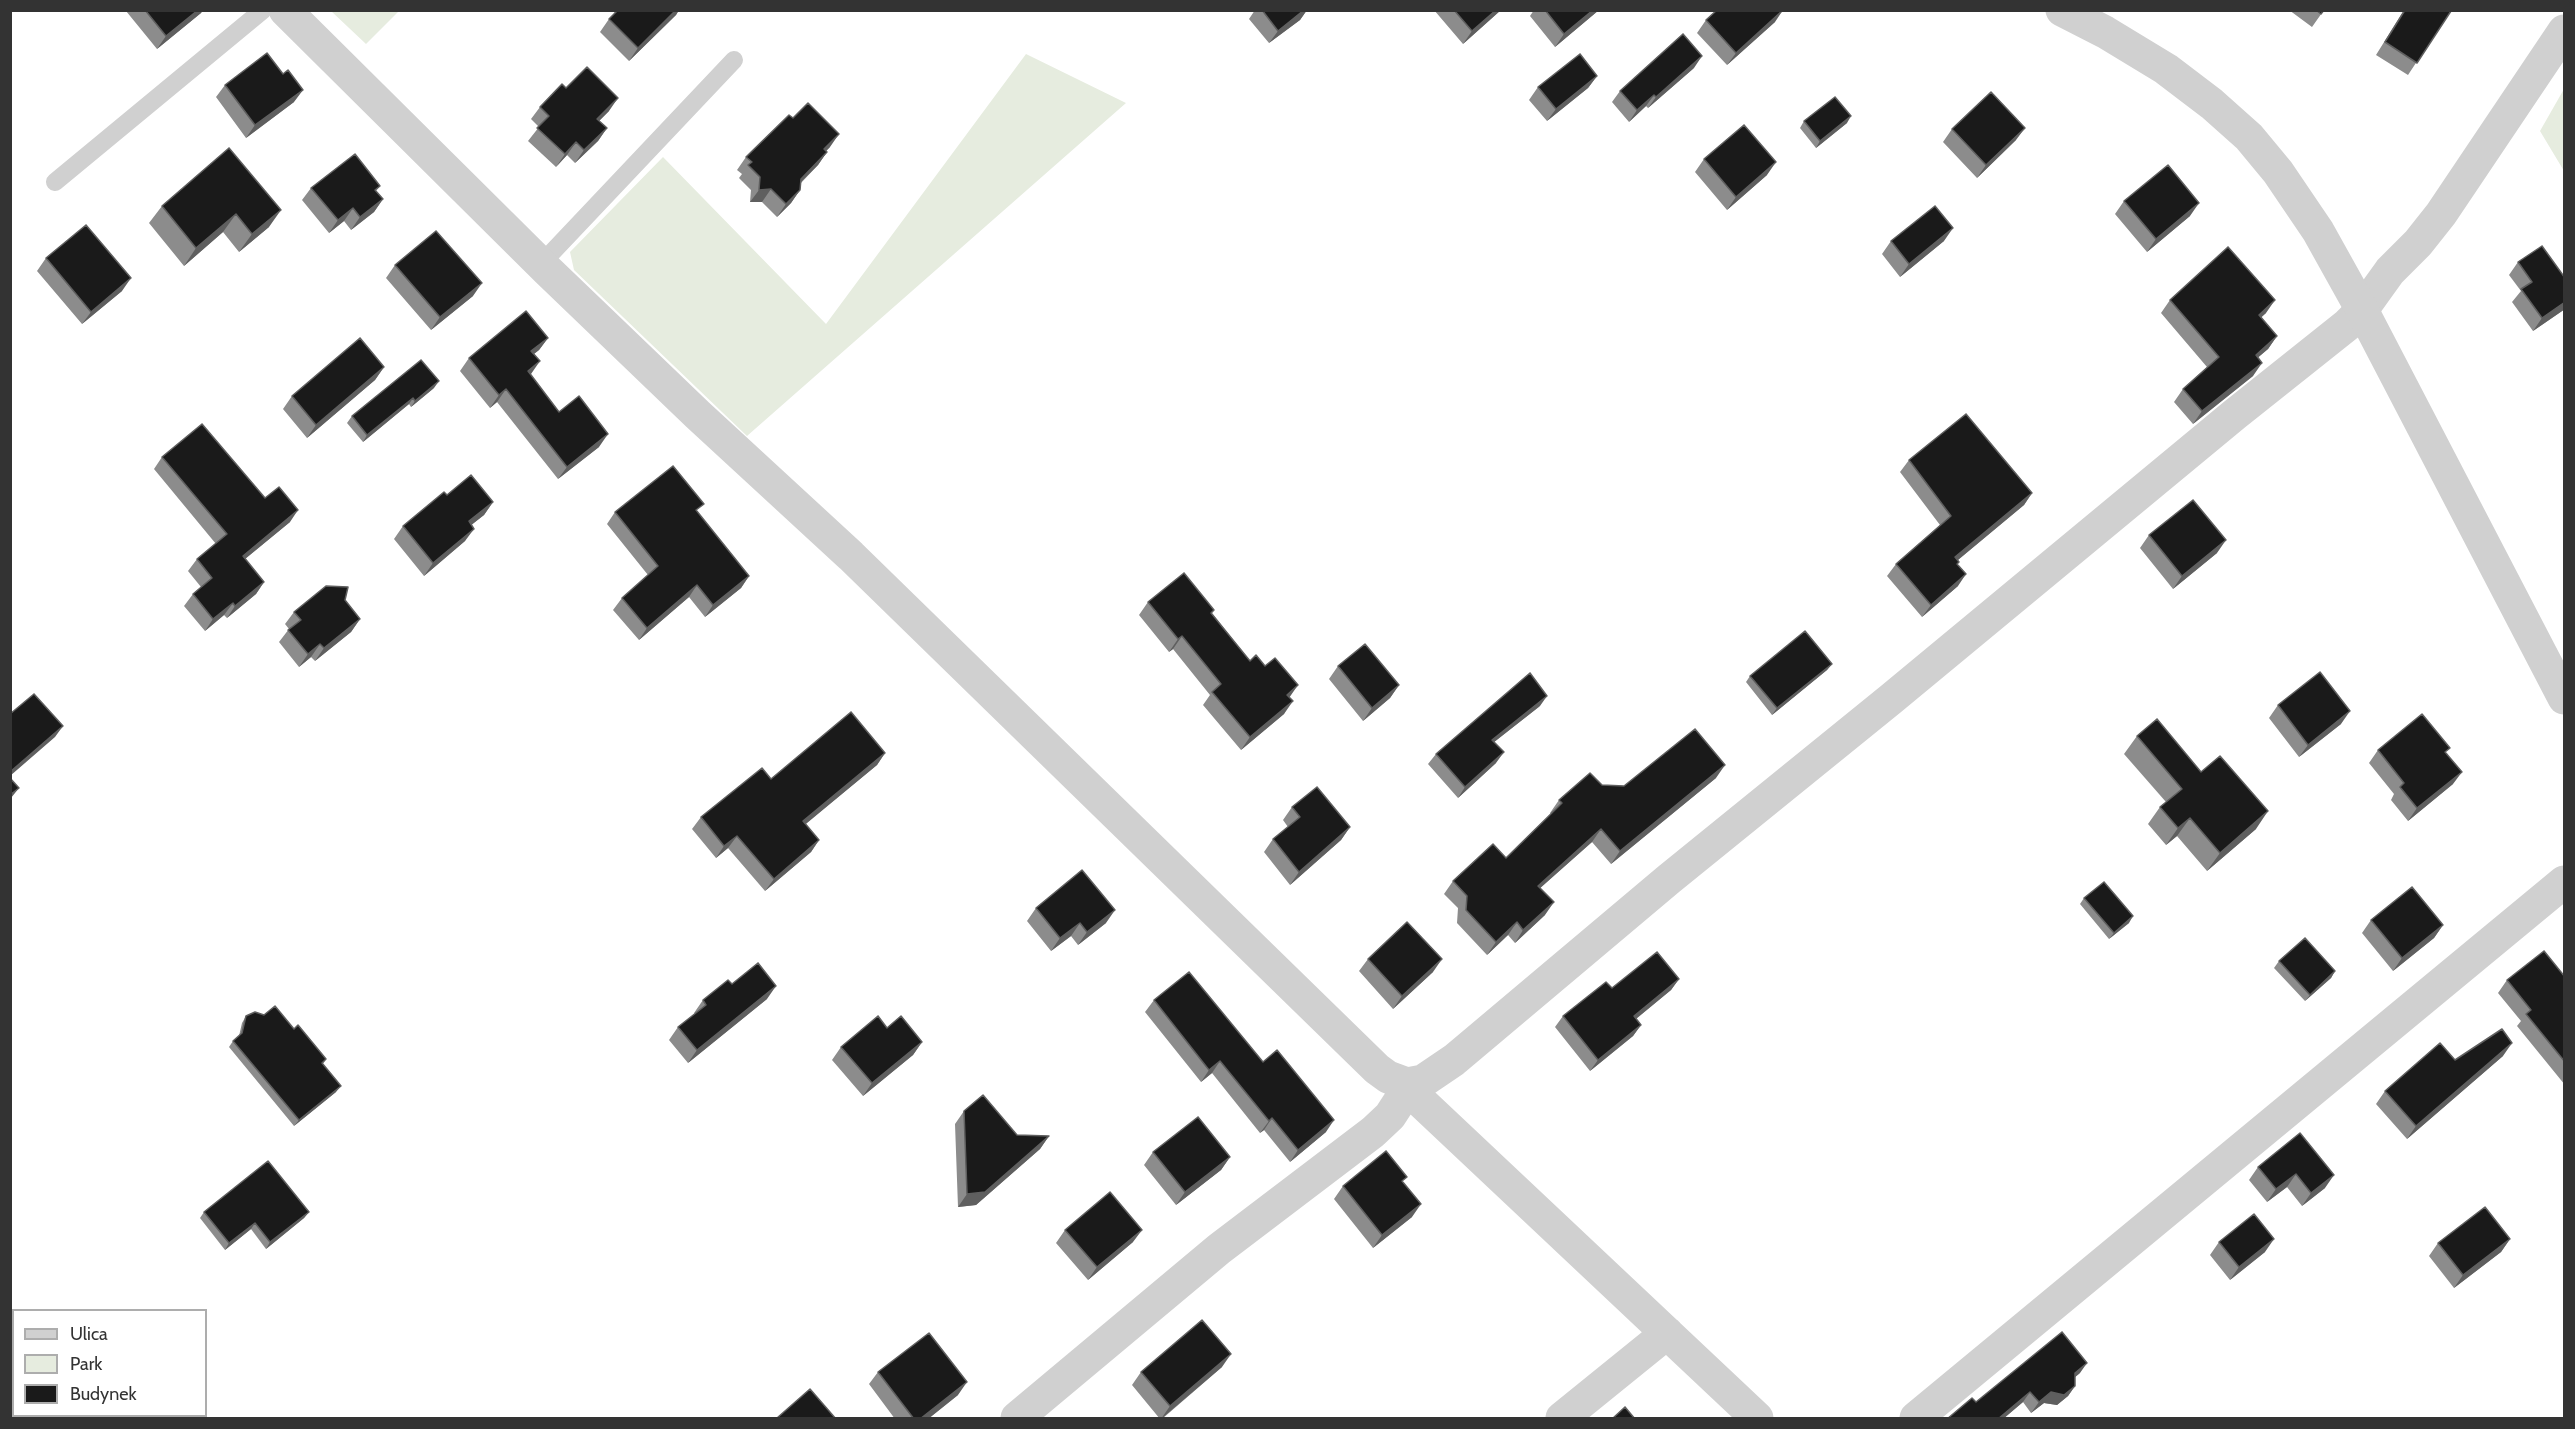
<!DOCTYPE html>
<html>
<head>
<meta charset="utf-8">
<style>
  body { margin:0 }
  #map { position:relative; width:2575px; height:1429px; overflow:hidden; background:#fff; font-family:Cabin,sans-serif }
  canvas { display:block }
  .frame { position:absolute; inset:0; border:12px solid #333; pointer-events:none }
  .legend { position:absolute; left:12px; top:1309px; width:195px; height:108px; box-sizing:border-box; background:#fff; border:2px solid #adadad; margin:0; padding:8px 10px; list-style:none; font-size:18px; color:#333 }
  .legend li { display:flex; align-items:center; gap:12px; height:30px }
  .legend b { width:30px; border:2px solid #adadad }
</style>
</head>
<body>
<div id="map">
<canvas width="2575" height="1429"></canvas>
<div class="frame"></div>
<ul class="legend">
<li><b style="height:8px;background:#d0d0d0"></b>Ulica</li>
<li><b style="height:16px;background:#e6ecdf"></b>Park</li>
<li><b style="height:16px;background:#1a1a1a"></b>Budynek</li>
</ul>
</div>
<script>
const context = document.querySelector('canvas').getContext('2d');
context.lineJoin = 'round';
function fillPath(path, color) { context.fillStyle = color; context.fill(path, 'evenodd'); }
const toPath = rows => new Path2D(rows.map(r => 'M' + r).join(''));
function trace(path, color, width, dash) { context.strokeStyle = color; context.lineWidth = width; context.lineCap = dash ? 'butt' : 'round'; context.setLineDash(dash || []); context.stroke(path); }
fillPath(toPath([
  [331,11,399,11,366,44],
  [1026,54,1126,103,747,436,574,270,570,252,663,157,826,324],
  [2564,89,2564,171,2540,131]
]), '#e6ecdf');
trace(toPath([
  [55,182,263,10],
  [541,264,734,60]
]), '#d0d0d0', 18);
trace(toPath([
  [285,10,547,270,698,415,851,556,1377,1069,1388,1077,1407,1084,1423,1081,1454,1060,1669,879,1891,699,2234,415,2347,325,2362,310,2390,271,2418,243,2441,214,2564,31],
  [1407,1084,1415,1096,1757,1418],
  [10,1366,14,1369],
  [59,1416,61,1418],
  [1017,1418,1219,1249,1373,1132,1390,1116,1401,1099,1407,1084],
  [1562,1418,1667,1333],
  [1916,1418,2564,882]
]), '#d0d0d0', 33);
trace(toPath([
  [2062,10,2105,32,2166,69,2212,104,2249,137,2278,172,2318,231,2362,310,2564,698]
]), '#d0d0d0', 33);
fillPath(toPath([
  [203,10,201,13,157,49,126,11],
  [612,10,679,10,676,15,629,61,600,32,609,19,615,13],
  [1255,10,1307,10,1300,20,1269,43,1249,19],
  [1434,10,1501,10,1463,44],
  [1534,10,1599,10,1555,47,1530,16],
  [2289,10,2324,10,2312,27],
  [2404,10,2451,10,2408,75,2376,55],
  [1706,20,1775,22,1727,65,1697,33],
  [1694,68,1648,108,1646,106,1629,122,1612,102,1620,91],
  [283,74,294,102,246,138,216,97,225,85],
  [1597,76,1588,88,1547,121,1529,100,1538,87],
  [566,88,609,111,599,121,607,128,598,141,575,163,567,155,556,167,528,141,539,127,531,119,540,107],
  [1804,121,1847,123,1816,148,1800,128],
  [1952,129,2016,140,1977,178,1943,142],
  [830,147,826,151,827,152,818,165,801,183,800,190,791,203,777,217,762,202,750,202,751,190,739,178,742,174,737,170,746,157],
  [229,148,269,227,239,252,223,232,184,266,149,223,162,206],
  [1704,159,1767,175,1727,210,1695,172],
  [380,186,376,191,383,199,374,212,351,230,344,221,329,233,302,200,311,188],
  [2124,201,2190,216,2147,252,2115,214],
  [1891,241,1944,241,1900,277,1882,254],
  [46,258,122,291,82,324,37,271],
  [2518,262,2565,278,2565,309,2533,331,2512,302,2521,291,2509,275],
  [395,265,473,296,431,330,386,278],
  [2170,300,2266,313,2261,317,2277,336,2268,349,2258,357,2253,376,2193,424,2174,402,2183,389,2207,367,2161,313],
  [548,338,539,350,534,354,530,374,559,412,599,447,558,479,497,402,490,408,460,371,469,358],
  [384,367,375,380,307,438,283,409,292,396],
  [434,388,411,407,409,404,363,442,347,423,352,416],
  [162,457,265,498,290,522,245,559,264,582,256,594,227,618,224,615,205,631,184,606,193,594,201,587,188,571,197,559,216,544,154,469],
  [1909,460,2032,493,2024,505,1958,560,1958,586,1922,617,1887,576,1896,564,1940,525,1900,472],
  [447,495,493,502,484,515,471,525,465,541,424,576,394,539,403,526],
  [615,512,698,513,749,576,741,588,705,617,689,597,639,640,613,610,622,598,648,575,607,524],
  [2149,535,2217,553,2173,589,2140,548],
  [345,600,360,619,351,632,315,661,311,657,299,667,279,642,289,629,285,624,294,612],
  [1148,602,1214,610,1212,613,1250,661,1290,698,1284,714,1241,750,1203,705,1210,695,1173,649,1169,652,1139,615],
  [1832,664,1827,670,1772,715,1746,682,1750,676],
  [1338,666,1399,685,1390,698,1363,721,1329,679],
  [2278,705,2341,724,2299,757,2269,718],
  [1540,706,1494,742,1496,763,1458,798,1428,764,1436,754],
  [2137,736,2201,772,2256,829,2207,871,2177,836,2166,845,2148,824,2160,807,2166,802,2124,754],
  [2378,750,2447,753,2453,784,2408,821,2391,800,2394,794,2369,763],
  [885,753,877,765,805,824,819,840,811,852,765,891,728,848,716,858,692,829,701,817,771,779],
  [1716,778,1611,864,1592,842,1540,888,1545,915,1515,943,1508,935,1487,955,1457,923,1458,908,1444,894,1453,881,1506,858,1551,814,1550,813,1559,800,1602,785,1624,786],
  [1292,807,1350,827,1341,840,1290,885,1264,852,1273,839,1288,827,1283,820],
  [2084,898,2129,923,2109,939,2080,904],
  [1036,908,1106,923,1078,945,1071,936,1051,951,1027,921],
  [2371,920,2443,925,2434,938,2393,971,2362,933],
  [1368,959,1433,972,1393,1009,1359,971],
  [2279,961,2335,971,2331,978,2305,1001,2274,968],
  [2565,977,2565,1085,2517,1026,2521,1021,2498,993,2507,980],
  [1679,979,1671,990,1636,1019,1641,1025,1633,1036,1590,1071,1555,1027,1563,1016,1612,988],
  [732,984,767,999,688,1063,669,1040,678,1027,695,1014,694,1013,703,1000],
  [1154,1000,1263,1062,1326,1132,1290,1162,1264,1130,1260,1133,1212,1073,1201,1082,1145,1012],
  [246,1016,294,1029,326,1059,323,1064,336,1092,294,1126,229,1047,233,1041,239,1036,242,1023],
  [887,1028,922,1042,913,1055,863,1096,832,1060,841,1047],
  [2503,1056,2407,1139,2376,1104,2385,1091,2455,1060],
  [964,1111,1017,1135,1049,1136,1040,1149,976,1205,958,1207,955,1124],
  [2300,1133,2325,1188,2302,1206,2287,1187,2267,1202,2249,1180,2258,1167],
  [1153,1152,1230,1157,1221,1170,1176,1205,1144,1165],
  [1403,1182,1412,1217,1373,1248,1334,1199,1343,1186],
  [204,1212,309,1212,304,1218,266,1249,251,1229,225,1250,200,1218],
  [1065,1230,1133,1242,1088,1280,1056,1243],
  [2510,1239,2501,1252,2454,1288,2429,1256,2438,1243],
  [2219,1242,2265,1252,2230,1280,2210,1255],
  [1222,1367,1162,1419,1160,1419,1132,1385,1141,1372],
  [878,1372,958,1395,928,1419,895,1419,869,1384],
  [2080,1373,2075,1377,2075,1386,2068,1396,2057,1405,2044,1403,2031,1413,2023,1402,2003,1419,1947,1419,1976,1402]
]), '#8c8c8c');
fillPath(toPath([
  [198,10,203,10,201,13,157,49,166,36],
  [676,10,679,10,676,15,629,61,638,48],
  [1304,10,1307,10,1300,20,1269,43,1278,31],
  [1496,10,1501,10,1463,44,1472,31],
  [1593,10,1599,10,1555,47,1564,34],
  [1783,10,1775,22,1727,65,1736,53],
  [1702,56,1694,68,1648,108,1656,97],
  [1597,76,1588,88,1547,121,1556,109],
  [303,90,294,102,246,138,255,125],
  [1654,95,1646,106,1629,122,1637,110],
  [618,98,609,111,588,132,597,119],
  [1851,116,1847,123,1816,148,1820,141],
  [607,128,598,141,575,163,584,150],
  [2025,128,2016,140,1977,178,1986,165],
  [839,134,830,147,815,162,824,149],
  [576,142,567,155,556,167,565,154],
  [827,152,818,165,792,191,801,179],
  [1776,162,1767,175,1727,210,1736,197],
  [771,189,762,202,750,202,759,190],
  [800,190,791,203,777,217,786,204],
  [383,199,374,212,351,230,360,217],
  [2199,203,2190,216,2147,252,2156,239],
  [353,208,344,221,329,233,338,220],
  [281,210,269,227,239,252,252,234],
  [236,214,223,232,184,266,196,248],
  [1953,228,1944,241,1900,277,1909,264],
  [131,278,122,291,82,324,91,312],
  [482,283,473,296,431,330,440,317],
  [2275,300,2266,313,2250,328,2259,315],
  [2565,302,2565,309,2533,331,2542,318],
  [2277,336,2268,349,2247,367,2256,355],
  [548,338,539,350,522,363,531,351],
  [540,361,531,374,519,384,528,371],
  [2262,363,2253,376,2193,424,2202,411],
  [384,367,375,380,307,438,316,425],
  [439,381,434,388,411,407,415,401],
  [506,389,497,402,490,408,499,395],
  [413,398,409,404,363,442,367,435],
  [608,434,599,447,558,479,567,467],
  [2032,493,2024,505,1947,569,1955,557],
  [493,502,484,515,460,534,469,521],
  [298,510,290,522,234,568,243,556],
  [474,529,465,541,424,576,433,563],
  [2226,540,2217,553,2173,589,2182,576],
  [1966,574,1958,586,1922,617,1931,605],
  [749,576,741,588,705,617,713,605],
  [264,582,256,594,227,618,235,606],
  [697,585,689,597,639,640,647,628],
  [233,603,224,615,205,631,213,619],
  [360,619,351,632,315,661,324,648],
  [1182,636,1173,649,1169,652,1178,639],
  [320,644,311,657,299,667,308,654],
  [1832,664,1827,670,1772,715,1777,708],
  [1298,685,1289,698,1287,695],
  [1399,685,1390,698,1363,721,1372,708],
  [1547,696,1540,706,1484,750,1492,740],
  [1293,701,1284,714,1241,750,1250,737],
  [2350,711,2341,724,2299,757,2308,745],
  [63,726,55,737,10,776,10,772],
  [1504,752,1496,763,1458,798,1465,787],
  [885,753,877,765,795,833,803,821],
  [1725,765,1716,778,1611,864,1620,851],
  [2462,772,2453,784,2408,821,2417,808],
  [19,788,11,798,10,799,10,795],
  [2268,811,2256,829,2207,871,2220,853],
  [2190,818,2177,836,2166,845,2178,828],
  [1350,827,1341,840,1290,885,1299,872],
  [1601,829,1592,842,1529,898,1538,886],
  [737,836,728,848,716,858,724,846],
  [819,840,811,852,765,891,774,879],
  [1554,902,1545,915,1515,943,1523,930],
  [1115,910,1106,923,1078,945,1087,932],
  [2133,916,2129,923,2109,939,2114,933],
  [1517,922,1508,935,1487,955,1496,942],
  [1080,923,1071,936,1051,951,1060,938],
  [2443,925,2434,938,2393,971,2402,958],
  [1442,959,1433,972,1393,1009,1402,996],
  [2335,971,2331,978,2305,1001,2310,995],
  [1679,979,1671,990,1626,1027,1634,1016],
  [776,986,767,999,688,1063,697,1050],
  [1641,1025,1633,1036,1590,1071,1598,1060],
  [922,1042,913,1055,863,1096,872,1083],
  [2512,1043,2503,1056,2407,1139,2416,1126],
  [1220,1061,1212,1073,1201,1082,1209,1070],
  [341,1086,336,1092,294,1126,299,1120],
  [1272,1118,1264,1130,1260,1133,1269,1121],
  [1334,1120,1326,1132,1290,1162,1298,1150],
  [1049,1136,1040,1149,976,1205,958,1207,967,1194],
  [1230,1157,1221,1170,1176,1205,1185,1192],
  [2296,1174,2287,1187,2267,1202,2276,1189],
  [2334,1175,2325,1188,2302,1206,2311,1193],
  [1421,1204,1412,1217,1373,1248,1382,1235],
  [309,1212,304,1218,266,1249,270,1242],
  [255,1223,251,1229,225,1250,229,1243],
  [1142,1230,1133,1242,1088,1280,1097,1267],
  [2274,1239,2265,1252,2230,1280,2239,1267],
  [2510,1239,2501,1252,2454,1288,2463,1275],
  [1231,1354,1222,1367,1161,1419,1170,1406],
  [2087,1363,2080,1373,2068,1383,2075,1373],
  [967,1382,958,1395,928,1419,920,1419],
  [2075,1386,2068,1396,2057,1405,2044,1403,2031,1413,2039,1402,2051,1392],
  [2030,1392,2023,1402,2003,1419,1998,1419]
]), '#5f5f5f');
const building = toPath([
  [145,10,198,10,166,36,145,10],
  [618,10,676,10,638,48,609,19,618,10],
  [1262,10,1304,10,1278,31,1262,10],
  [1454,10,1496,10,1472,31,1454,10],
  [1545,10,1593,10,1564,34,1545,10],
  [1717,10,1783,10,1736,53,1706,20,1717,10],
  [2316,10,2324,10,2321,14,2316,10],
  [2405,10,2451,11,2417,63,2385,42,2405,10],
  [1683,34,1702,56,1656,97,1654,95,1637,110,1620,91,1683,34],
  [267,53,283,74,288,70,303,90,255,125,225,85,267,53],
  [1580,54,1597,76,1556,109,1538,87,1580,54],
  [587,67,618,98,597,119,607,128,584,150,576,142,565,154,537,128,549,116,540,107,562,84,566,88,587,67],
  [1991,92,2025,128,1986,165,1952,129,1991,92],
  [1835,97,1851,116,1820,141,1804,121,1835,97],
  [808,103,839,134,824,149,827,152,801,179,800,190,786,204,771,189,759,190,760,177,748,165,752,162,746,157,789,115,793,118,808,103],
  [1744,125,1776,162,1736,197,1704,159,1744,125],
  [229,148,281,210,252,234,236,214,196,248,162,206,229,148],
  [355,154,380,186,375,190,383,199,360,217,353,208,338,220,311,188,355,154],
  [2168,165,2199,203,2156,239,2124,201,2168,165],
  [1935,206,1953,228,1909,264,1891,241,1935,206],
  [86,225,131,278,91,312,46,258,86,225],
  [436,231,482,283,440,317,395,265,436,231],
  [2542,246,2565,278,2565,302,2542,318,2521,289,2532,282,2518,262,2542,246],
  [2228,247,2275,300,2259,315,2277,336,2256,355,2262,363,2202,411,2183,389,2219,357,2170,300,2228,247],
  [526,311,548,338,531,351,540,361,528,371,559,412,579,396,608,434,567,467,506,389,499,395,469,358,526,311],
  [360,338,384,367,316,425,292,396,360,338],
  [421,360,439,381,415,401,413,398,367,435,352,416,421,360],
  [1966,414,2032,493,1955,557,1959,562,1957,564,1966,574,1931,605,1896,564,1951,516,1909,460,1966,414],
  [202,424,265,498,279,487,298,510,243,556,264,582,235,606,233,603,213,619,193,594,212,578,197,559,227,534,162,457,202,424],
  [673,466,704,504,696,510,749,576,713,605,697,585,647,628,622,598,658,566,615,512,673,466],
  [471,475,493,502,469,521,474,529,433,563,403,526,444,492,447,495,471,475],
  [2193,500,2226,540,2182,576,2149,535,2193,500],
  [1184,573,1214,610,1211,613,1250,661,1256,655,1265,666,1275,658,1298,685,1287,695,1293,701,1250,737,1212,692,1221,684,1182,636,1178,639,1148,602,1184,573],
  [326,586,348,587,345,600,360,619,324,648,320,644,308,654,288,630,301,620,294,612,326,586],
  [1805,631,1832,664,1777,708,1750,676,1805,631],
  [1365,644,1399,685,1372,708,1338,666,1365,644],
  [2320,672,2350,711,2308,745,2278,705,2320,672],
  [1530,673,1547,696,1492,740,1504,752,1465,787,1436,754,1530,673],
  [34,694,63,726,10,772,10,714,34,694],
  [851,712,885,753,803,821,819,840,774,879,737,836,724,846,701,817,762,768,771,779,851,712],
  [2422,714,2450,748,2445,752,2462,772,2417,808,2400,787,2404,783,2378,750,2422,714],
  [2157,719,2201,772,2220,756,2268,811,2220,853,2190,818,2178,828,2160,807,2182,789,2137,736,2157,719],
  [1695,729,1725,765,1620,851,1601,829,1538,886,1554,902,1523,930,1517,922,1496,942,1466,910,1467,896,1453,881,1493,844,1506,858,1562,803,1559,800,1590,773,1602,785,1624,786,1695,729],
  [10,778,19,788,10,795,10,778],
  [1317,787,1350,827,1299,872,1273,839,1300,817,1292,807,1317,787],
  [1082,870,1115,910,1087,932,1080,923,1060,938,1036,908,1082,870],
  [2104,882,2133,916,2114,933,2084,898,2104,882],
  [2412,887,2443,925,2402,958,2371,920,2412,887],
  [1407,922,1442,959,1402,996,1368,959,1407,922],
  [2305,938,2335,971,2310,995,2279,961,2305,938],
  [2544,951,2565,977,2565,1062,2526,1014,2531,1010,2507,980,2544,951],
  [1657,952,1679,979,1634,1016,1641,1025,1598,1060,1563,1016,1606,982,1612,988,1657,952],
  [758,963,776,986,697,1050,678,1027,706,1005,703,1000,728,980,732,984,758,963],
  [1189,972,1263,1062,1277,1050,1334,1120,1298,1150,1272,1118,1269,1121,1220,1061,1209,1070,1154,1000,1189,972],
  [275,1006,294,1029,298,1025,326,1059,322,1063,341,1086,299,1120,233,1041,242,1033,246,1016,255,1012,264,1015,275,1006],
  [878,1016,887,1028,901,1016,922,1042,872,1083,841,1047,878,1016],
  [2502,1029,2512,1043,2416,1126,2385,1091,2440,1043,2455,1060,2502,1029],
  [983,1095,1017,1135,1049,1136,985,1192,967,1194,964,1111,983,1095],
  [1198,1117,1230,1157,1185,1192,1153,1152,1198,1117],
  [2300,1133,2334,1175,2311,1193,2296,1174,2276,1189,2258,1167,2300,1133],
  [1386,1151,1407,1177,1402,1181,1421,1204,1382,1235,1343,1186,1386,1151],
  [268,1161,309,1212,270,1242,255,1223,229,1243,204,1212,268,1161],
  [1110,1192,1142,1230,1097,1267,1065,1230,1110,1192],
  [2485,1207,2510,1239,2463,1275,2438,1243,2485,1207],
  [2254,1214,2274,1239,2239,1267,2219,1242,2254,1214],
  [1202,1320,1231,1354,1170,1406,1141,1372,1202,1320],
  [2062,1332,2087,1363,2075,1373,2075,1386,2064,1395,2051,1392,2039,1402,2030,1392,1998,1419,1947,1419,1972,1398,1976,1402,2062,1332],
  [929,1333,967,1382,920,1419,914,1419,878,1372,929,1333],
  [810,1389,836,1419,778,1419,777,1418,810,1389],
  [1625,1407,1635,1419,1612,1419,1625,1407],
  [35,1416,37,1416,40,1419,32,1419,35,1416]
]);
fillPath(building, '#1a1a1a');
trace(building, '#5f5f5f', 1.5);
</script>
</body>
</html>
